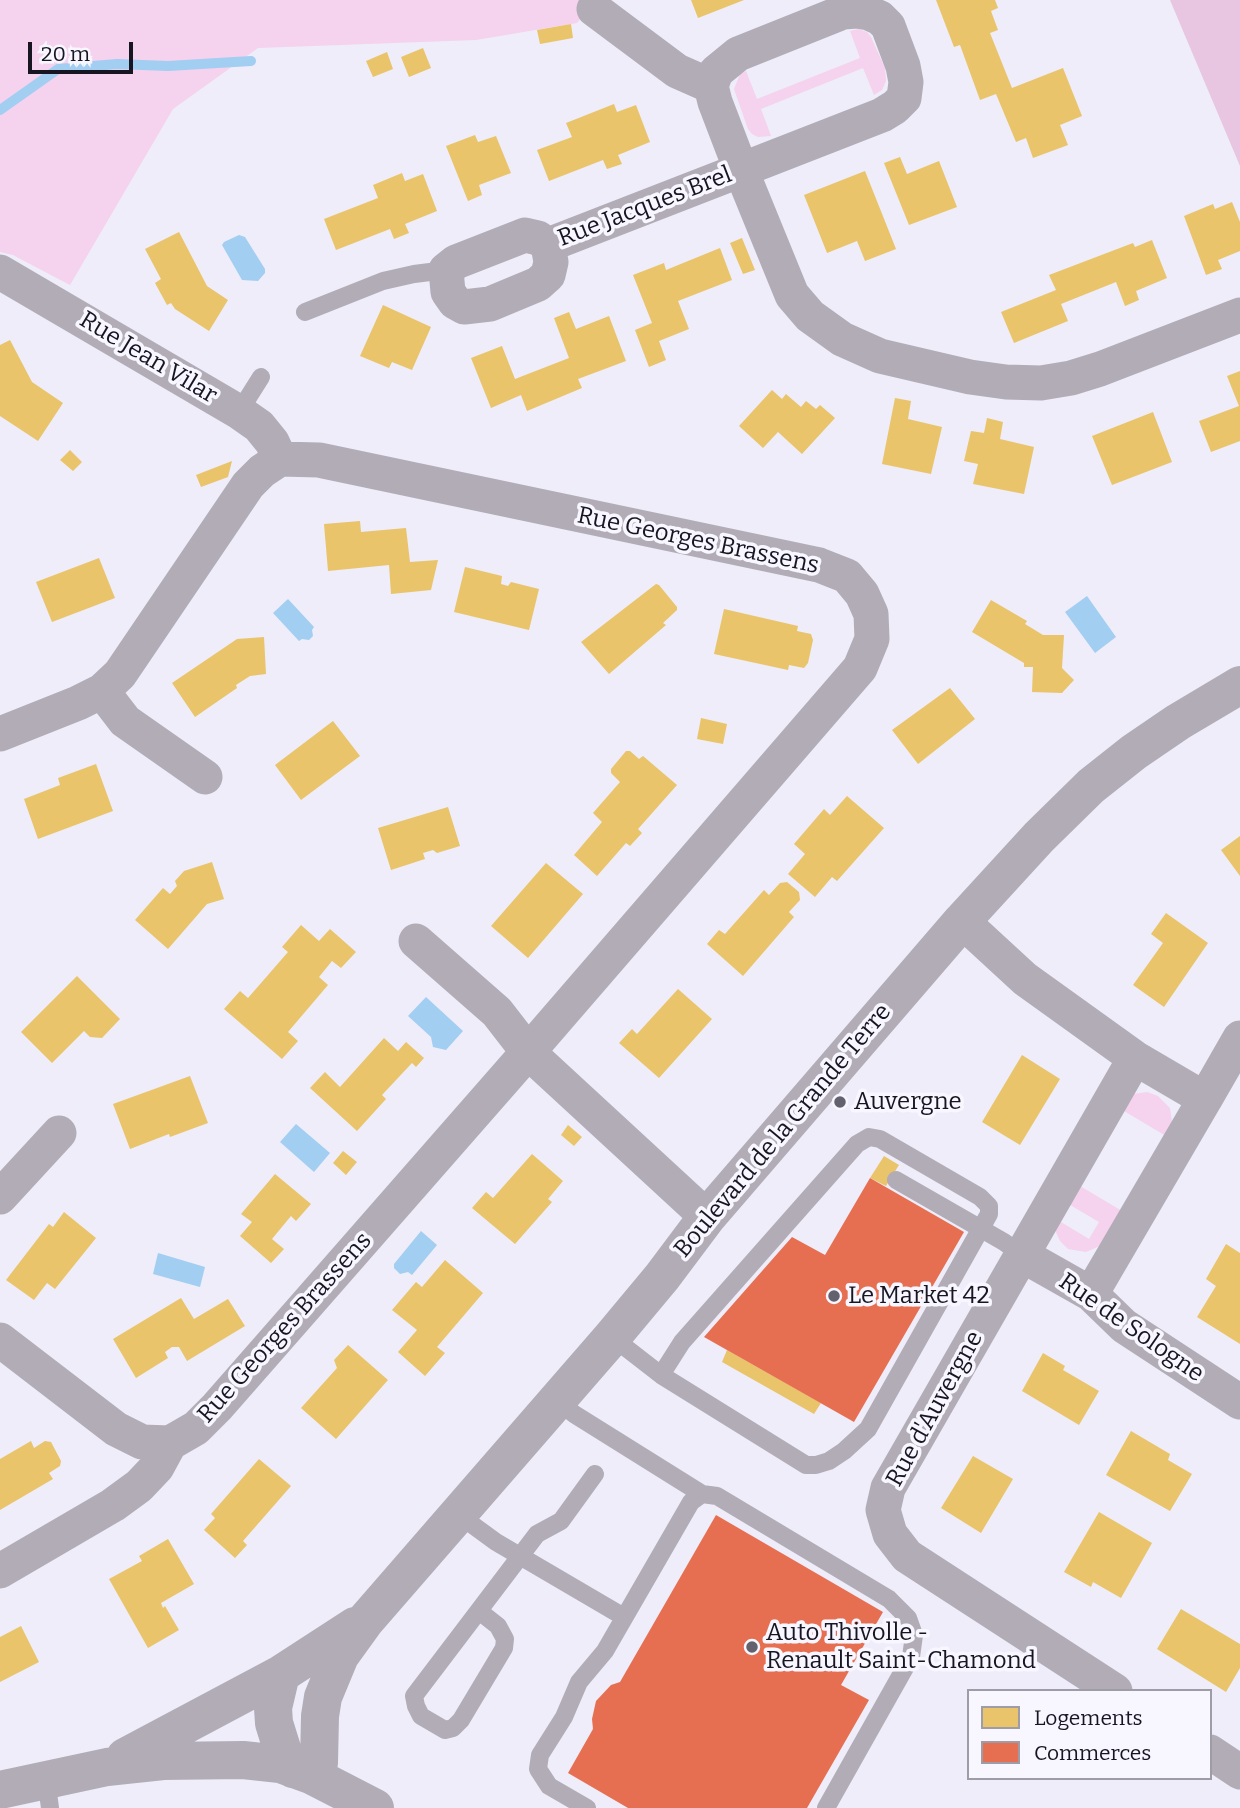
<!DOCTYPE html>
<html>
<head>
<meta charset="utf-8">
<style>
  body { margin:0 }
  #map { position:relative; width:1240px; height:1808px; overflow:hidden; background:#eeedf9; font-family:Bitter,serif }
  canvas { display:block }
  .legend { position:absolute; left:967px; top:1689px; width:245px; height:91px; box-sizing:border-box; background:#f8f7ff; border:2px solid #9e9da7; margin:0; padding:9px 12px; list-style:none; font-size:21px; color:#171522 }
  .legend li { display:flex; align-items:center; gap:14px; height:35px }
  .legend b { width:35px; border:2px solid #9e9da7 }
  .scale { position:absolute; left:28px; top:42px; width:105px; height:32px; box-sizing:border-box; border:4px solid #171522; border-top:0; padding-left:9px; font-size:21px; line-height:24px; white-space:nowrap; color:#171522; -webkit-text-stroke:5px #f8f7ff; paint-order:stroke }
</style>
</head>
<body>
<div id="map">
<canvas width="1240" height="1808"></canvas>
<ul class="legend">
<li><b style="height:19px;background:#e9c46a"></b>Logements</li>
<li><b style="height:19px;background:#e76f51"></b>Commerces</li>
</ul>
<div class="scale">20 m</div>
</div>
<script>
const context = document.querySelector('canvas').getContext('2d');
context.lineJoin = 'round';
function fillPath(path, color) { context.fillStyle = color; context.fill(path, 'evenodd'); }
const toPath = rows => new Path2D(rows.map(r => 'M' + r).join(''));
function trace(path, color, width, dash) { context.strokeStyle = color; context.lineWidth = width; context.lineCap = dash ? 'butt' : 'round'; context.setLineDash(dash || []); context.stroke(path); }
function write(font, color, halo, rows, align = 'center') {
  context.font = font + ' Bitter,serif'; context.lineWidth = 7; context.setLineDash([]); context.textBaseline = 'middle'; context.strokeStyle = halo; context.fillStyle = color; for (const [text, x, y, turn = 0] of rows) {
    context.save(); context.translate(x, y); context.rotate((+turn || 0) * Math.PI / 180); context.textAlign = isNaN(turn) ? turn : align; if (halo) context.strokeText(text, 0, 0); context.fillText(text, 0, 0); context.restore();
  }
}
fillPath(toPath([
  [0,0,596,0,577,23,476,40,258,48,173,109,70,285,13,255,0,252],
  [858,29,867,32,871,37,885,68,886,81,882,90,874,95,863,68,761,109,771,136,758,137,752,134,748,129,734,89,740,74,746,71,757,99,860,58,850,31],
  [1147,1092,1158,1096,1170,1108,1172,1122,1166,1136,1119,1108,1134,1094],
  [1075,1183,1122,1211,1102,1245,1086,1252,1068,1249,1060,1241,1055,1230,1056,1219,1089,1239,1099,1222,1065,1202]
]), '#f5d2ed');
fillPath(toPath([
  [1170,0,1240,0,1240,166]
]), '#e8c5e1');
fillPath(toPath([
  [239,235,245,237,265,269,265,273,258,281,242,280,222,245,224,242],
  [1087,596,1116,637,1095,653,1065,612],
  [288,599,314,627,312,630,313,636,309,640,302,639,299,641,273,613],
  [426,997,463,1031,446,1050,433,1047,431,1037,408,1016],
  [296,1124,330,1153,314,1172,280,1142],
  [421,1231,437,1245,412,1275,408,1272,400,1274,394,1268,394,1264],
  [158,1253,205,1267,200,1287,153,1274]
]), '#a2cef1');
fillPath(toPath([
  [691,0,744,0,698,18],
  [936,0,995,0,998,8,991,11,998,30,990,33,1012,88,1063,68,1082,116,1060,125,1068,145,1033,158,1026,138,1016,142,996,94,980,100,960,45,954,47],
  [571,24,573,38,540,44,537,30],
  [423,48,431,68,409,77,401,57],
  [387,52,393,69,373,77,366,61],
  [614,104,617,112,636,105,650,142,618,155,622,164,607,169,603,160,549,181,537,150,572,137,566,123],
  [475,135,478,142,496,136,511,173,479,185,482,195,468,201,446,146],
  [900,157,907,174,939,161,957,207,909,225,884,163],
  [865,171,896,249,865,261,857,241,827,253,804,195],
  [402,173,405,181,423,174,437,211,405,224,409,233,394,239,390,229,336,250,324,219,378,198,373,185],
  [1232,202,1240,222,1240,251,1218,260,1222,269,1206,275,1184,216,1213,204,1215,209],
  [179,232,207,286,228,300,209,331,175,309,171,303,167,305,155,283,161,279,145,249],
  [742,238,755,270,743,274,730,243],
  [1152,240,1167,278,1136,291,1139,300,1125,306,1116,282,1061,304,1068,321,1014,343,1001,312,1056,290,1049,275,1133,243,1135,247],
  [720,248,732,280,678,301,689,329,659,341,666,360,649,367,635,330,652,323,633,275,664,263,666,270],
  [383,305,431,327,412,370,392,362,389,368,360,356],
  [569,312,576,329,609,316,626,361,578,379,582,388,527,411,521,395,491,408,471,358,502,346,515,379,569,358,554,318],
  [10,340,32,382,63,403,38,441,0,416,0,345],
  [1240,371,1240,441,1211,452,1199,421,1239,406,1227,376],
  [772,390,782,399,786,394,801,407,806,401,816,409,820,405,835,418,802,454,778,432,763,448,739,426],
  [895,398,911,401,908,419,942,427,931,474,882,464],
  [1153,412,1172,462,1112,485,1092,436],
  [987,418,1003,422,1000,439,1034,447,1024,494,973,484,978,464,964,461,971,431,984,433],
  [70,450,82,462,73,471,60,460],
  [232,461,228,477,201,487,196,475],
  [360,521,361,532,406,528,410,562,438,560,431,590,391,594,389,565,328,571,324,524],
  [99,558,115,598,52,622,36,582],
  [465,567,502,576,501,584,508,586,511,582,539,589,529,630,454,612],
  [656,584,659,585,677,607,677,610,663,623,666,625,609,674,581,642],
  [991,600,1027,621,1025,624,1043,635,1064,635,1062,668,1074,680,1062,693,1032,692,1033,667,1024,667,1024,663,972,632],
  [724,609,798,626,797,631,811,634,813,640,808,663,804,668,789,665,788,670,714,654],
  [264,637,266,674,250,676,236,685,237,688,195,717,172,683,237,639],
  [950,688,975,719,918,764,892,730],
  [701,718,727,724,723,744,697,739],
  [333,721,360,756,301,800,275,765],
  [626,751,630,751,639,759,643,756,677,785,638,829,642,833,630,846,626,843,597,876,574,855,602,822,593,813,620,782,611,773,611,769],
  [96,764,113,811,38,839,24,799,60,785,58,778],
  [847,796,884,828,837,881,832,877,815,897,788,874,805,854,794,844,824,809,830,815],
  [448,807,460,846,437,853,433,850,423,853,425,859,391,870,378,828],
  [1240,836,1240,876,1221,850],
  [212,862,224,899,207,904,168,949,135,920,163,888,170,894,177,886,175,881,184,871],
  [546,863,583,894,528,958,491,926],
  [787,882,799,892,800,900,789,912,794,917,743,976,707,944,719,930,725,934,764,890,769,895,780,883],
  [1166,913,1208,943,1164,1007,1133,985,1163,943,1151,934],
  [301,925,319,941,330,929,356,952,341,968,332,961,319,977,328,985,288,1032,298,1041,282,1059,224,1009,240,991,248,998,288,952,282,947],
  [77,976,120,1019,102,1038,90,1037,84,1031,52,1063,21,1032],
  [678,989,712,1019,659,1078,619,1043,632,1029,637,1034],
  [384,1038,398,1051,406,1042,424,1058,416,1067,412,1063,382,1095,386,1099,357,1131,310,1088,325,1072,340,1087],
  [1022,1055,1060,1079,1020,1145,982,1122],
  [190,1076,208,1123,170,1137,169,1134,130,1149,113,1104],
  [568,1125,582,1137,574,1146,561,1135],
  [343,1151,357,1162,346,1175,333,1163],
  [532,1154,563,1181,548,1199,552,1202,515,1244,472,1208,486,1192,493,1198],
  [884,1156,899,1165,886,1186,870,1178],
  [275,1174,311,1204,296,1221,291,1216,272,1239,284,1249,271,1263,240,1236,252,1222,241,1214],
  [64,1212,96,1238,55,1289,47,1283,34,1300,6,1280,49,1224,53,1227],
  [1226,1244,1240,1253,1240,1344,1197,1317,1216,1286,1206,1279],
  [445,1260,483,1293,437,1347,445,1353,425,1376,398,1352,417,1330,392,1310,416,1282,422,1287],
  [181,1298,194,1319,228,1299,245,1326,187,1361,179,1347,172,1347,165,1352,168,1358,136,1378,113,1339],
  [348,1345,388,1380,336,1439,301,1408,337,1368,334,1360],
  [727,1350,821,1403,814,1414,722,1362],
  [1043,1353,1065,1366,1063,1370,1099,1391,1079,1425,1022,1391],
  [1131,1431,1170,1454,1168,1460,1192,1474,1170,1511,1106,1475],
  [31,1441,34,1448,45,1441,51,1442,61,1461,60,1466,49,1473,53,1479,0,1510,0,1459],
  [973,1456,1013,1479,981,1533,941,1508],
  [259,1459,291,1486,243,1541,247,1545,235,1558,204,1530,215,1518,211,1514],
  [1099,1512,1152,1543,1121,1598,1093,1582,1091,1587,1064,1572],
  [168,1539,194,1584,161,1603,163,1608,165,1606,179,1630,148,1648,109,1579,142,1561,139,1556],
  [1181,1609,1240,1644,1240,1668,1226,1692,1157,1649],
  [21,1626,39,1662,0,1682,0,1637]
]), '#e9c46a');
fillPath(toPath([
  [870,1178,964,1232,854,1422,704,1337,792,1237,825,1255],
  [716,1515,883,1612,841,1685,869,1700,807,1808,628,1808,568,1773,593,1729,592,1719,596,1701,611,1685,620,1682]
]), '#e76f51');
trace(toPath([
  [0,110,58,69,117,64,168,66,251,61]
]), '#a2cef1', 10);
trace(toPath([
  [305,312,383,281,414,274,446,270],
  [239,412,261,377],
  [896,1180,1004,1242,1022,1255],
  [612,1337,661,1375,806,1465,816,1465,829,1461,844,1451,868,1429,989,1214,989,1206,980,1197,880,1139,869,1137,857,1144,682,1342,661,1375],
  [558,1401,574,1414,702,1494],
  [459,1515,496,1542,624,1617],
  [479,1611,498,1626,505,1639,504,1648,461,1720,453,1728,445,1730,421,1716,416,1706,414,1696,537,1534,561,1521,595,1474],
  [46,1778,50,1808],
  [587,1808,549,1786,538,1769,540,1755,564,1717,579,1682,605,1651,691,1502,702,1494,717,1496,889,1599,908,1618,914,1635,911,1657,826,1808]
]), '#b2acb7', 18);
trace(toPath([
  [594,9,677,71,711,86],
  [857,11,869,13,880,18,888,26,903,66,906,82,904,98,895,107,882,115,741,170,715,102,711,86,716,72,738,54,843,12,857,11],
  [525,235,538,238,548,245,551,262,548,275,538,284,490,304,464,307,455,302,448,292,446,270,456,262,525,235],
  [548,245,741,170,792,295,810,316,842,339,880,356,970,377,1006,382,1041,383,1071,378,1100,369,1240,315],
  [0,272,239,412,259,426,272,442,280,459],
  [102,691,125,721,205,777],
  [0,734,78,703,102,691,120,674,248,485,262,471,280,459,319,460,819,565,847,576,862,594,871,614,872,639,860,668,528,1052,217,1407,196,1428,170,1443,142,1442,116,1429,0,1340],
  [962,921,1025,979,1135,1058,1205,1099,1240,1038],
  [416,941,497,1012,528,1052,707,1217],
  [0,1197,59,1133],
  [1022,1255,1091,1294,1124,1326,1240,1402],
  [1091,1294,1205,1099],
  [0,1571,113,1505,139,1486,157,1467,170,1443],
  [1115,1691,907,1556,890,1534,883,1510,888,1488,1135,1058],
  [1210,1752,1240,1772]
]), '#b2acb7', 35);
trace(toPath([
  [281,1674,273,1708,274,1723,283,1752,293,1769],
  [125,1757,281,1674,355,1626],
  [313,1776,319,1763,320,1716,323,1697,340,1656,366,1620,612,1337,662,1277,707,1217,962,921,1039,837,1091,786,1134,752,1178,722,1240,685],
  [0,1790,107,1767,163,1761,243,1760,280,1764,313,1776,375,1808]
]), '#b2acb7', 38);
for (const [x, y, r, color] of [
  [840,1102,7,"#62616d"],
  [834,1296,7,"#62616d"],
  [752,1647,7,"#62616d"]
]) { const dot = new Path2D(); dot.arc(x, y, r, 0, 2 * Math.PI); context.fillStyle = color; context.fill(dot); trace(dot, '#f8f7ff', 2.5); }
write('24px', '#171522', '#f8f7ff', [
  ["Rue Jacques Brel",645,207,-21],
  ["Rue Jean Vilar",148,358,31],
  ["Rue Georges Brassens",698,541,12],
  ["Boulevard de la Grande Terre",783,1131,-50],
  ["Rue Georges Brassens",285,1328,-48],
  ["Rue de Sologne",1131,1328,35],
  ["Rue d'Auvergne",935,1409,-61]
]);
write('24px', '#171522', '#f8f7ff', [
  ["Auvergne",854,1102],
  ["Le Market 42",848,1296],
  ["Auto Thivolle -",766,1633],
  ["Renault Saint-Chamond",766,1661]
], 'left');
</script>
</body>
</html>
